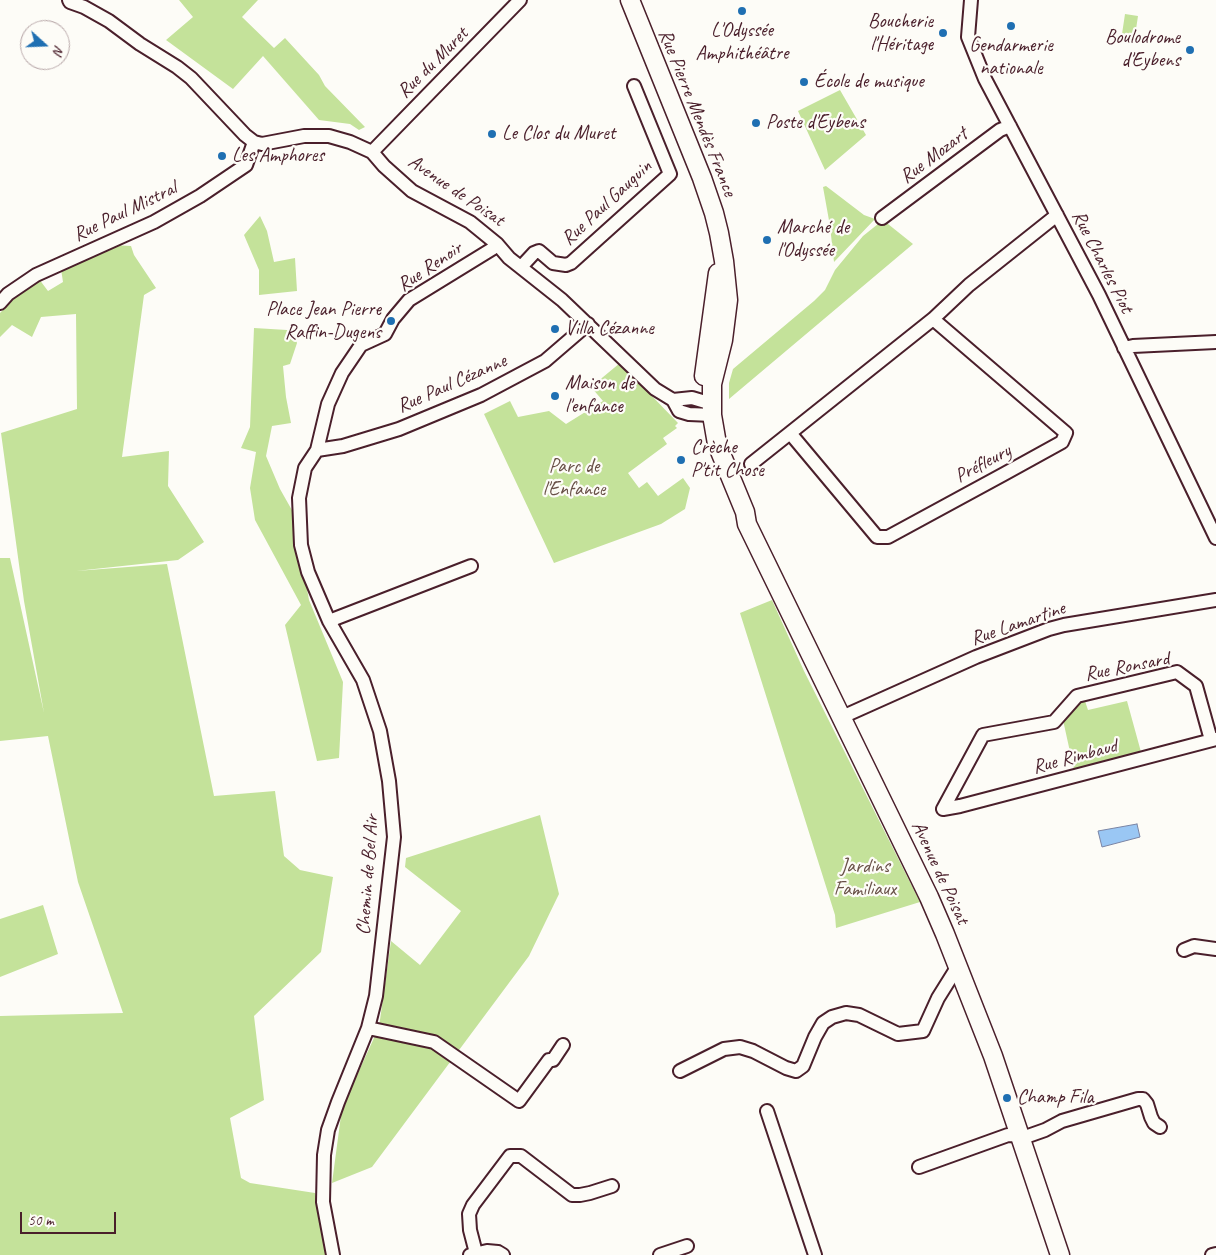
<!DOCTYPE html>
<html>
<head>
<meta charset="utf-8">
<style>
  body { margin:0 }
  #map { position:relative; width:1216px; height:1255px; overflow:hidden; background:#fdfcf7; font-family:Caveat,sans-serif }
  canvas { display:block }
  .north { position:absolute; left:20px; top:20px; width:50px; height:50px; box-sizing:border-box; background:#fdfcf7; border:1px solid #b5a4a5; border-radius:50%; rotate:110deg; font-size:14px; font-weight:700; line-height:20px; text-align:center; color:#4a1f2b }
  .north::after { content:''; display:block; margin:auto; width:18px; height:22px; background:#1f6fb2; clip-path:polygon(50% 0,100% 100%,50% 72%,0 100%) }
  .scale { position:absolute; left:20px; top:1212px; width:96px; height:22px; box-sizing:border-box; border:2px solid #4a1f2b; border-top:0; padding-left:6px; font-size:15px; line-height:18px; white-space:nowrap; color:#4a1f2b; -webkit-text-stroke:4px #fdfcf7; paint-order:stroke }
</style>
</head>
<body>
<div id="map">
<canvas width="1216" height="1255"></canvas>
<div class="north">N</div>
<div class="scale">50 m</div>
</div>
<script>
const context = document.querySelector('canvas').getContext('2d');
context.lineJoin = 'round';
function fillPath(path, color) { context.fillStyle = color; context.fill(path, 'evenodd'); }
const toPath = rows => new Path2D(rows.map(r => 'M' + r).join(''));
function trace(path, color, width, dash) { context.strokeStyle = color; context.lineWidth = width; context.lineCap = dash ? 'butt' : 'round'; context.setLineDash(dash || []); context.stroke(path); }
function write(font, color, halo, rows, align = 'center') {
  context.font = font + ' Caveat,sans-serif'; context.lineWidth = 4.5; context.setLineDash([]); context.textBaseline = 'middle'; context.strokeStyle = halo; context.fillStyle = color; for (const [text, x, y, turn = 0] of rows) {
    context.save(); context.translate(x, y); context.rotate((+turn || 0) * Math.PI / 180); context.textAlign = isNaN(turn) ? turn : align; if (halo) context.strokeText(text, 0, 0); context.fillText(text, 0, 0); context.restore();
  }
}
fillPath(toPath([
  [179,0,258,0,242,17,274,48,285,38,319,75,325,86,365,127,359,130,350,124,319,120,263,56,233,89,166,40,193,17],
  [1125,14,1138,16,1135,36,1122,34],
  [840,90,866,135,825,170,798,111],
  [826,186,864,215,875,219,834,262,830,226,823,187],
  [260,216,267,231,274,262,295,258,297,291,259,295,259,270,244,235],
  [883,220,913,244,729,399,729,383,733,369,814,301,825,290,835,270,863,236],
  [113,245,131,246,134,255,156,288,144,295,122,457,169,451,168,486,204,542,178,560,76,571,167,564,214,796,275,791,284,856,300,870,333,877,321,952,254,1016,264,1100,230,1118,241,1178,250,1183,315,1193,331,1255,0,1255,0,1016,123,1013,78,882,48,736,0,741,0,558,10,558,44,713,24,601,1,433,77,409,76,314,41,317,32,337,12,325,0,337,0,313,22,290,39,279,48,291,63,282,61,269],
  [254,328,287,330,294,334,297,343,290,364,283,366,286,397,291,423,272,426,266,456,280,489,293,512,309,600,343,682,339,758,317,761,285,625,301,605,255,520,250,488,256,452,241,448,250,427],
  [620,363,678,423,675,426,677,428,663,438,667,444,628,473,639,488,647,482,658,496,683,478,690,488,685,509,661,524,554,563,484,414,510,401,518,417,549,411,566,424,603,401,591,387],
  [772,600,804,671,920,902,836,928,835,915,740,613],
  [1085,701,1088,710,1127,701,1141,752,1074,770,1063,720,1075,703],
  [540,815,559,894,529,956,372,1167,332,1183,342,1108,379,1027,391,941,420,965,461,911,405,867,406,858],
  [43,905,58,954,0,977,0,919]
]), '#c4e29a');
const water = toPath([
  [1137,824,1140,837,1102,847,1098,831,1137,824]
]);
fillPath(water, '#9ac7f4');
trace(water, '#7a84a4', 1);
const minor = toPath([
  [69,0,70,2,84,7,109,21,140,44,177,67,191,78,245,135,254,142,262,144,304,136,329,136,350,142,372,152,384,166,412,191,470,222,497,244,509,258,562,300,655,389,673,400,679,411,689,414,712,415],
  [971,0,968,37,985,79,1099,295,1216,538],
  [372,152,520,0],
  [882,218,1000,130,1010,126],
  [521,267,534,253,539,251,553,263,566,265,571,263,670,174,634,86],
  [0,303,8,294,36,275,154,222,200,196,246,165,254,142],
  [933,319,1066,433,1062,442,1004,474,888,537,877,537,790,433,933,319,969,285,1057,215],
  [1124,348,1133,346,1216,342],
  [673,400,692,398,712,404],
  [317,450,343,446,399,429,481,395,545,361,588,324],
  [751,464,790,433],
  [329,621,471,566],
  [842,717,976,657,1049,629,1064,625,1216,600],
  [943,809,983,735,1054,722,1077,696,1177,672,1196,686,1211,740],
  [943,809,960,806,1216,739],
  [1184,950,1194,946,1216,949],
  [368,1028,434,1042,519,1101,549,1060,553,1060,563,1045],
  [680,1071,724,1049,740,1047,753,1051,786,1068,796,1071,803,1066,815,1037,823,1023,832,1017,846,1013,859,1015,898,1034,923,1031,938,998,958,966],
  [767,1111,815,1255],
  [919,1167,1008,1135,1028,1136,1045,1130,1062,1121,1138,1099,1143,1099,1147,1104,1151,1117,1154,1123,1160,1127],
  [476,1253,470,1230,469,1214,473,1205,510,1156,521,1156,572,1195,580,1195,590,1193,612,1186],
  [333,1255,323,1202,324,1155,328,1130,338,1102,368,1028,376,996,394,837,389,781,380,731,363,680,329,621,308,572,301,545,299,498,305,468,317,450,328,404,342,373,361,345,385,334,393,319,409,300,492,249,497,244],
  [470,1255,487,1251,498,1252,503,1255],
  [660,1255,687,1246],
  [1212,1255,1216,1254]
]);
const secondary = toPath([
  [630,0,702,178,714,213,719,233,724,261,728,300,723,340,712,384,712,415,717,444,745,512,747,524,929,897,945,934,993,1056,1060,1255],
  [704,376,718,273]
]);
trace(minor, '#4a1f2b', 16);
trace(secondary, '#4a1f2b', 21);
trace(minor, '#fdfcf7', 12);
trace(secondary, '#fdfcf7', 18);
for (const [x, y, r, color] of [
  [742,11,5,"#1f6fb2"],
  [1011,26,5,"#1f6fb2"],
  [943,33,5,"#1f6fb2"],
  [1190,50,5,"#1f6fb2"],
  [804,82,5,"#1f6fb2"],
  [756,123,5,"#1f6fb2"],
  [492,134,5,"#1f6fb2"],
  [222,156,5,"#1f6fb2"],
  [767,240,5,"#1f6fb2"],
  [391,321,5,"#1f6fb2"],
  [555,329,5,"#1f6fb2"],
  [555,396,5,"#1f6fb2"],
  [681,460,5,"#1f6fb2"],
  [1007,1098,5,"#1f6fb2"]
]) { const dot = new Path2D(); dot.arc(x, y, r, 0, 2 * Math.PI); context.fillStyle = color; context.fill(dot); trace(dot, '#fdfcf7', 2); }
write('20px', '#4a1f2b', '#fdfcf7', [
  ["Boucherie",933,22,"right"],
  ["l'Héritage",933,45,"right"],
  ["L'Odyssée",742,31,"center"],
  ["Amphithéâtre",742,54,"center"],
  ["Boulodrome",1180,38,"right"],
  ["d'Eybens",1180,61,"right"],
  ["Gendarmerie",1011,46,"center"],
  ["nationale",1011,69,"center"],
  ["École de musique",814,82],
  ["Poste d'Eybens",766,123],
  ["Le Clos du Muret",502,134],
  ["Les Amphores",232,156],
  ["Marché de",777,228],
  ["l'Odyssée",777,251],
  ["Place Jean Pierre",381,310,"right"],
  ["Raffin-Dugens",381,333,"right"],
  ["Villa Cézanne",565,329],
  ["Maison de",565,384],
  ["l'enfance",565,407],
  ["Crèche",691,448],
  ["P'tit Chose",691,471],
  ["Champ Fila",1017,1098]
], 'left');
write('20px', '#4a1f2b', '#fdfcf7', [
  ["Rue du Muret",433,63,-45],
  ["Rue Pierre Mendès France",697,113,68],
  ["Rue Mozart",934,156,-37],
  ["Avenue de Poisat",456,191,34],
  ["Rue Paul Gauguin",607,203,-43],
  ["Rue Paul Mistral",125,212,-26],
  ["Rue Charles Piot",1102,262,63],
  ["Rue Renoir",430,267,-34],
  ["Rue Paul Cézanne",452,384,-24],
  ["Préfleury",983,464,-28],
  ["Rue Lamartine",1018,624,-19],
  ["Rue Ronsard",1127,667,-11],
  ["Rue Rimbaud",1075,757,-15],
  ["Avenue de Poisat",940,873,65],
  ["Chemin de Bel Air",368,875,-86]
]);
write('20px', '#685047', '#fdfcf7', [
  ["Parc de",574,467],
  ["l'Enfance",574,490],
  ["Jardins",865,867],
  ["Familiaux",865,890]
]);
</script>
</body>
</html>
